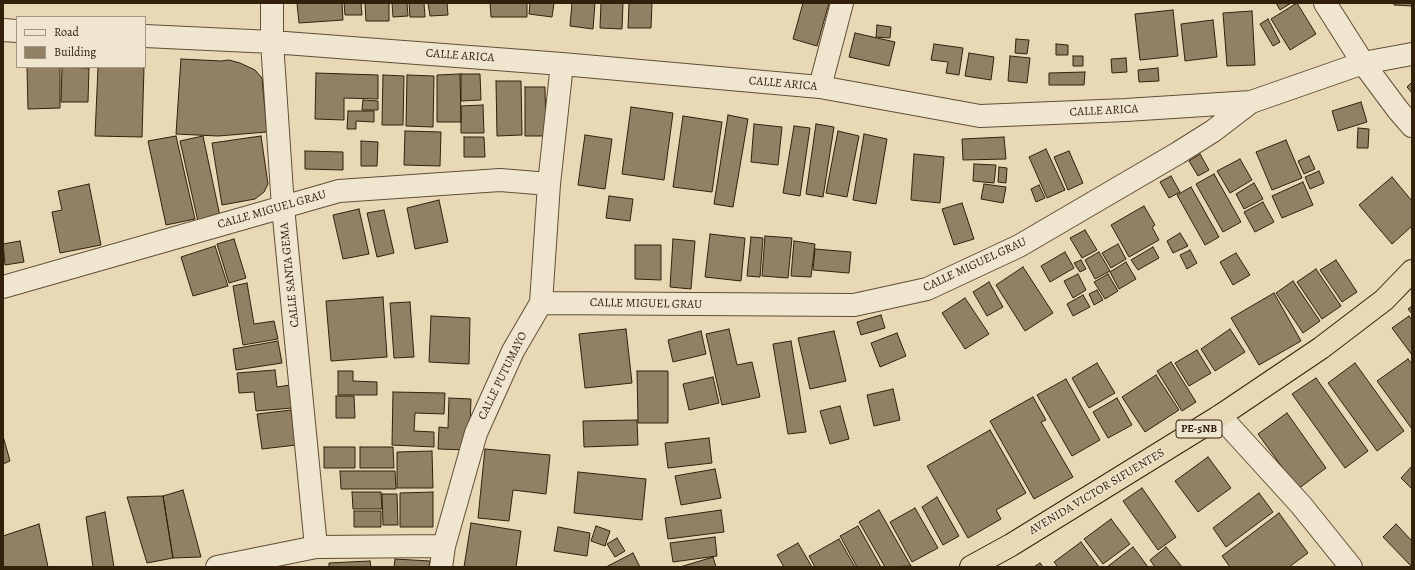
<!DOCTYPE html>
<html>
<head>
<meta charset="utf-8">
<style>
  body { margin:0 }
  #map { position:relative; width:1415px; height:570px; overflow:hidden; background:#e8d8b6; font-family:Alegreya,serif }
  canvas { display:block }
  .frame { position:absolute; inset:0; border:4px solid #33200b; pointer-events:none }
  .legend { position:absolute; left:16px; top:16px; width:130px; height:52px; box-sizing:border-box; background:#f0e6d0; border:1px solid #a49781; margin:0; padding:5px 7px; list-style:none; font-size:12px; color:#33200b }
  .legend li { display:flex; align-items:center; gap:8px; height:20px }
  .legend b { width:20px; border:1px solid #a49781 }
</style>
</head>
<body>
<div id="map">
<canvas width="1415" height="570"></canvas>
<div class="frame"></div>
<ul class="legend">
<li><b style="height:5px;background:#f0e6d0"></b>Road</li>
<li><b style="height:11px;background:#918064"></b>Building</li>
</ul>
</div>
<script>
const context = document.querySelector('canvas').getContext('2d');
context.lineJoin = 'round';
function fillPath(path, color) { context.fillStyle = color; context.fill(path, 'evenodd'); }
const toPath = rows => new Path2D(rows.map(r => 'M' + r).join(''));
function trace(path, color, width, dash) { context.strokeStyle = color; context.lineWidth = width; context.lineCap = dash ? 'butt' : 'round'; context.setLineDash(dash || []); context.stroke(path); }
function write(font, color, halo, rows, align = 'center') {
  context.font = font + ' Alegreya,serif'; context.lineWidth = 3; context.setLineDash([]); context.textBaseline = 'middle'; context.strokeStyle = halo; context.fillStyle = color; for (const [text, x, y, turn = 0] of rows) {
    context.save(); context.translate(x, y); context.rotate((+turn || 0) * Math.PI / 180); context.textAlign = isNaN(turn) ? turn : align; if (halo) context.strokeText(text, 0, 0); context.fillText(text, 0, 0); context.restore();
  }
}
const building = toPath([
  [297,3,342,3,343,20,299,23,297,3],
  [344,3,361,3,362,15,345,15,344,3],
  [365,3,389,3,389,21,366,21,365,3],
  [392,3,407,3,408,16,393,17,392,3],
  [409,3,424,3,425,17,410,17,409,3],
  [428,3,447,3,448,15,430,16,428,3],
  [490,3,527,3,527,17,491,17,490,3],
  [530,3,554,3,552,17,529,14,530,3],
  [572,3,595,3,593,29,570,26,572,3],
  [601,3,623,3,622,29,600,28,601,3],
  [629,3,652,3,651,28,628,28,629,3],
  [803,3,829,3,817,46,793,39,803,3],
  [1276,3,1291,3,1280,10,1276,3],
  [1297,3,1316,34,1290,50,1271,19,1297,3],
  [1394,3,1412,3,1412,6,1394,5,1394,3],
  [1173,10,1178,56,1140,60,1135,14,1173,10],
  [1252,11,1255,65,1227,66,1223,13,1252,11],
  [1268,19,1280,42,1273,46,1260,24,1268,19],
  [1213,20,1217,57,1185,61,1181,24,1213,20],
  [877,25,891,27,890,38,876,37,877,25],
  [855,33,895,42,889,66,849,57,855,33],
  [1016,39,1029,40,1027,54,1015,53,1016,39],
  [934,44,963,48,959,75,946,73,948,62,931,60,934,44],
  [1056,44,1068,45,1068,55,1056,55,1056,44],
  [969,53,994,57,991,80,965,76,969,53],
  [1010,56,1030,58,1027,83,1008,81,1010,56],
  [1073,56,1083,56,1083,66,1073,66,1073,56],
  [1126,58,1127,72,1112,73,1111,59,1126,58],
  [181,59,221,61,229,60,240,63,255,70,262,78,267,132,218,136,176,134,181,59],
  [27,67,60,67,60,108,28,109,27,67],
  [62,67,89,68,88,102,61,102,62,67],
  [98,67,144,67,142,137,95,136,98,67],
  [1158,68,1159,81,1139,82,1138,70,1158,68],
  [1085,72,1084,85,1049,85,1049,73,1085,72],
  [316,73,378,75,378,99,344,98,344,120,315,119,316,73],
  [460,74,461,122,437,122,437,75,460,74],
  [461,74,480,74,481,100,461,101,461,74],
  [383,75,404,76,403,125,382,125,383,75],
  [407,75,434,76,433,127,406,126,407,75],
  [496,81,521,81,522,135,497,136,496,81],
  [1412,82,1412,93,1407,87,1412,82],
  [525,87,545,87,546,136,525,136,525,87],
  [363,100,378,101,378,110,362,110,363,100],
  [1361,102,1367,122,1338,131,1332,111,1361,102],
  [483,105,484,133,461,133,461,106,483,105],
  [631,107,673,113,664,180,622,174,631,107],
  [348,111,374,111,374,122,356,121,356,129,347,129,348,111],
  [728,115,748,119,733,207,714,204,728,115],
  [683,116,722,122,712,192,673,187,683,116],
  [754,124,782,127,778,165,751,162,754,124],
  [816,124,834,127,823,197,806,194,816,124],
  [794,126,810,128,800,196,783,193,794,126],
  [1358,128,1369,129,1368,148,1357,148,1358,128],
  [405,131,441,132,440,166,404,165,405,131],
  [838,131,859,136,847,197,826,193,838,131],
  [864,134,887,139,876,204,853,200,864,134],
  [585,135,612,139,605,189,578,185,585,135],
  [176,136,195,219,166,225,148,141,176,136],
  [203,136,221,221,199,226,180,141,203,136],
  [261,136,268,184,264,192,255,199,222,205,212,143,261,136],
  [464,137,484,137,485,157,464,157,464,137],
  [1004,137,1006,159,963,160,962,139,1004,137],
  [1286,140,1302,178,1272,190,1256,152,1286,140],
  [361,141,378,142,377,166,361,166,361,141],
  [1046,149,1065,190,1047,198,1029,157,1046,149],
  [305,151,343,152,343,170,305,169,305,151],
  [1069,151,1083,183,1068,190,1054,157,1069,151],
  [914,154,944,157,940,203,911,200,914,154],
  [1200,154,1209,170,1198,176,1189,161,1200,154],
  [1309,156,1315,169,1304,174,1298,161,1309,156],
  [1240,159,1252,180,1230,193,1217,171,1240,159],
  [974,164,996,165,994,183,973,181,974,164],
  [999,167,1007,168,1006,183,998,182,999,167],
  [1319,171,1324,183,1310,189,1305,177,1319,171],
  [1214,174,1241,222,1223,232,1196,184,1214,174],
  [1171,176,1180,192,1169,198,1160,182,1171,176],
  [1392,177,1412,201,1412,226,1392,244,1359,205,1392,177],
  [1303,182,1313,205,1282,218,1272,196,1303,182],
  [1254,183,1263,199,1244,209,1236,194,1254,183],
  [89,184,101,245,60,253,52,212,62,210,58,191,89,184],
  [984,184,1006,187,1003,203,981,199,984,184],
  [1039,185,1045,198,1036,202,1031,189,1039,185],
  [1191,187,1219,237,1205,245,1177,195,1191,187],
  [609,196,633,199,630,221,606,218,609,196],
  [439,200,448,242,415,249,407,208,439,200],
  [1263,202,1274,222,1255,232,1244,212,1263,202],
  [962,203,974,239,954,245,942,209,962,203],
  [1144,206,1155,225,1152,227,1159,240,1129,257,1111,225,1144,206],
  [359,209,369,254,343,259,333,215,359,209],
  [384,210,394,253,377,257,367,213,384,210],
  [1085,230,1097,250,1082,258,1070,238,1085,230],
  [1180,233,1188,246,1173,253,1167,241,1180,233],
  [710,234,745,238,741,281,705,277,710,234],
  [765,236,792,238,788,278,762,276,765,236],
  [751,237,763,238,760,277,747,276,751,237],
  [234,239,246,278,229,283,217,244,234,239],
  [673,239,695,241,691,289,670,287,673,239],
  [20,241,24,262,5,265,3,244,20,241],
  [794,241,815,244,811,277,791,276,794,241],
  [1118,244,1126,259,1111,268,1102,253,1118,244],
  [635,245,661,245,661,280,635,279,635,245],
  [215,246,228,286,193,296,181,257,215,246],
  [1153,247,1159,258,1138,270,1131,260,1153,247],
  [815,249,851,252,849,273,813,270,815,249],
  [1190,250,1197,263,1187,269,1180,255,1190,250],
  [1065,252,1074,268,1050,282,1041,266,1065,252],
  [1099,252,1110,271,1095,279,1085,260,1099,252],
  [1236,253,1250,275,1233,285,1220,262,1236,253],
  [1081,260,1086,269,1080,272,1074,263,1081,260],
  [1336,260,1357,292,1342,302,1320,270,1336,260],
  [1126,262,1136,279,1119,289,1110,272,1126,262],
  [1023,267,1053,313,1025,331,996,285,1023,267],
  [1316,269,1341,306,1322,319,1297,282,1316,269],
  [1078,274,1086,290,1073,298,1064,281,1078,274],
  [1108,274,1118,291,1105,299,1094,282,1108,274],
  [1293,281,1320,321,1303,333,1276,293,1293,281],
  [989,282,1003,307,987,316,973,292,989,282],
  [247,283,254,324,274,321,278,339,243,345,233,286,247,283],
  [1097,290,1103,300,1094,305,1089,294,1097,290],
  [1274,293,1301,341,1259,365,1231,318,1274,293],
  [1083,295,1090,307,1073,316,1067,304,1083,295],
  [383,297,387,357,331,361,326,301,383,297],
  [965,298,989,334,965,349,942,313,965,298],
  [410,302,414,357,394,358,390,303,410,302],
  [1412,306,1412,314,1408,309,1412,306],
  [881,315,885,328,861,335,857,322,881,315],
  [431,316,470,318,469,364,429,362,431,316],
  [1409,316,1412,320,1412,355,1392,328,1409,316],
  [626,329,632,383,585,388,579,334,626,329],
  [729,329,737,365,752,362,760,397,722,405,706,334,729,329],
  [1230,329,1245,352,1215,371,1201,349,1230,329],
  [701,331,706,354,673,362,668,340,701,331],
  [834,331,846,381,810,389,798,338,834,331],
  [897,333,906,356,880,367,871,343,897,333],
  [278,341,282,363,236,370,233,349,278,341],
  [791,341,806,432,788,434,773,344,791,341],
  [1197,350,1211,373,1189,386,1175,363,1197,350],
  [1408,359,1412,364,1412,429,1377,381,1408,359],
  [1171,362,1196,402,1182,411,1157,371,1171,362],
  [1097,363,1115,393,1089,408,1072,378,1097,363],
  [1355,363,1404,431,1377,451,1328,383,1355,363],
  [275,370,277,387,290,385,292,408,256,411,254,392,239,393,237,373,275,370],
  [338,371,353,371,353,381,377,382,377,395,338,395,338,371],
  [637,371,668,371,668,423,638,423,637,371],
  [1156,375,1179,410,1145,432,1122,397,1156,375],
  [713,377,719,403,689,410,683,384,713,377],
  [1316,378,1368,451,1345,468,1292,394,1316,378],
  [1066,379,1100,440,1072,456,1037,395,1066,379],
  [893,389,900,420,874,426,867,395,893,389],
  [393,392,445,393,444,414,415,413,414,431,434,432,434,447,392,445,393,392],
  [336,396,354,396,355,418,336,418,336,396],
  [1033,397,1046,420,1041,422,1073,477,1034,499,990,421,1033,397],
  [449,398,471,399,469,450,438,449,439,427,448,428,449,398],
  [1117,398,1132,425,1108,438,1093,412,1117,398],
  [840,406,849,439,830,444,820,411,840,406],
  [291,410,296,445,262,449,257,414,291,410],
  [1287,413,1326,468,1298,489,1258,434,1287,413],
  [637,420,638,445,584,447,583,421,637,420],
  [990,430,1026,493,996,510,1001,519,968,538,927,466,990,430],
  [3,436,10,461,3,464,3,436],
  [709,438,712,463,668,468,665,443,709,438],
  [324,447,355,447,355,468,324,468,324,447],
  [360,447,393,447,394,468,360,468,360,447],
  [485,449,550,455,546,494,513,490,509,521,478,518,485,449],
  [432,451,433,488,397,488,397,452,432,451],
  [1208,457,1231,488,1198,512,1175,481,1208,457],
  [1412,466,1412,489,1401,478,1412,466],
  [715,469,721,498,681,505,675,476,715,469],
  [340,471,395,471,396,489,341,489,340,471],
  [578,472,646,479,642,520,574,513,578,472],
  [1142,488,1176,537,1158,550,1123,501,1142,488],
  [183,490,201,557,173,558,163,496,183,490],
  [352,492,381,492,382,509,353,509,352,492],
  [433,492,433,527,400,527,400,493,433,492],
  [1259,493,1273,512,1226,547,1213,528,1259,493],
  [382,494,397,494,398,525,383,525,382,494],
  [163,496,173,558,147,563,127,497,163,496],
  [937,497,959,536,943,545,922,507,937,497],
  [915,508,938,548,912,562,890,522,915,508],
  [721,510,724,532,668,539,665,518,721,510],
  [879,510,911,566,885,567,859,522,879,510],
  [354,511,381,511,381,527,354,527,354,511],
  [105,512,114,567,93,567,86,517,105,512],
  [1279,513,1308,553,1289,567,1230,567,1222,556,1279,513],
  [1111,519,1130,544,1103,564,1084,539,1111,519],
  [471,523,521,531,516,567,464,567,471,523],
  [39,524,48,567,3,567,3,536,39,524],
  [1396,524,1412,541,1412,567,1383,537,1396,524],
  [596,526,610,531,605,546,591,541,596,526],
  [858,526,881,567,857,567,840,536,858,526],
  [558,527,590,533,587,556,554,551,558,527],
  [715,537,717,556,673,562,670,543,715,537],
  [617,538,625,551,615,557,607,544,617,538],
  [839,539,855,567,815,567,809,556,839,539],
  [1081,542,1099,567,1058,567,1054,562,1081,542],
  [798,543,812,567,784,567,777,555,798,543],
  [1133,547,1148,567,1107,567,1133,547],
  [1166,547,1182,567,1155,567,1150,560,1166,547],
  [633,553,640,567,606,567,633,553],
  [713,557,716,567,680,567,713,557],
  [395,559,430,561,429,567,394,567,395,559],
  [370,561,371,567,329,567,329,563,370,561],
  [1040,563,1043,567,1034,567,1040,563]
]);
fillPath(building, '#918064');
trace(building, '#33200b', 1);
const street = toPath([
  [272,3,272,42,283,207,316,547],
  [1325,3,1363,63,1398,110,1412,126],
  [3,30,17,31],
  [145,36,272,42,562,64,820,87,980,116,1126,110,1251,102,1363,63,1412,54],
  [820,87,842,3],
  [3,287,339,191,500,180,549,184],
  [541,303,854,305,927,289,1019,246,1178,153,1213,131,1251,102],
  [1220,416,1301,505,1351,567],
  [217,567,316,547,444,546],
  [441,567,444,546,476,433,513,351,541,303,549,184,562,64]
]);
const highway = toPath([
  [971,567,1011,545,1220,416,1321,348,1384,300,1412,271]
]);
trace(street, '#604e36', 24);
trace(highway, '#33200b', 24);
trace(street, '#f0e6d0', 22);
trace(highway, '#e8d8b6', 22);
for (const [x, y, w] of [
  [1199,429,46]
]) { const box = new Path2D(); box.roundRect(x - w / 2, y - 9, w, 18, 3); context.fillStyle = '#f0e6d0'; context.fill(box); trace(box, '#33200b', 1); }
write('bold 11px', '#33200b', null, [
  ["PE-5NB",1199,429]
]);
write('12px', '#33200b', '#f0e6d0', [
  ["CALLE ARICA",460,56,4],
  ["CALLE ARICA",783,84,5],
  ["CALLE ARICA",1104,111,-3],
  ["CALLE MIGUEL GRAU",272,210,-16],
  ["CALLE MIGUEL GRAU",975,265,-25],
  ["CALLE SANTA GEMA",290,275,-96],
  ["CALLE MIGUEL GRAU",646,304,1],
  ["CALLE PUTUMAYO",503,376,-64],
  ["AVENIDA VICTOR SIFUENTES",1097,492,-31]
]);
</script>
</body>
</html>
